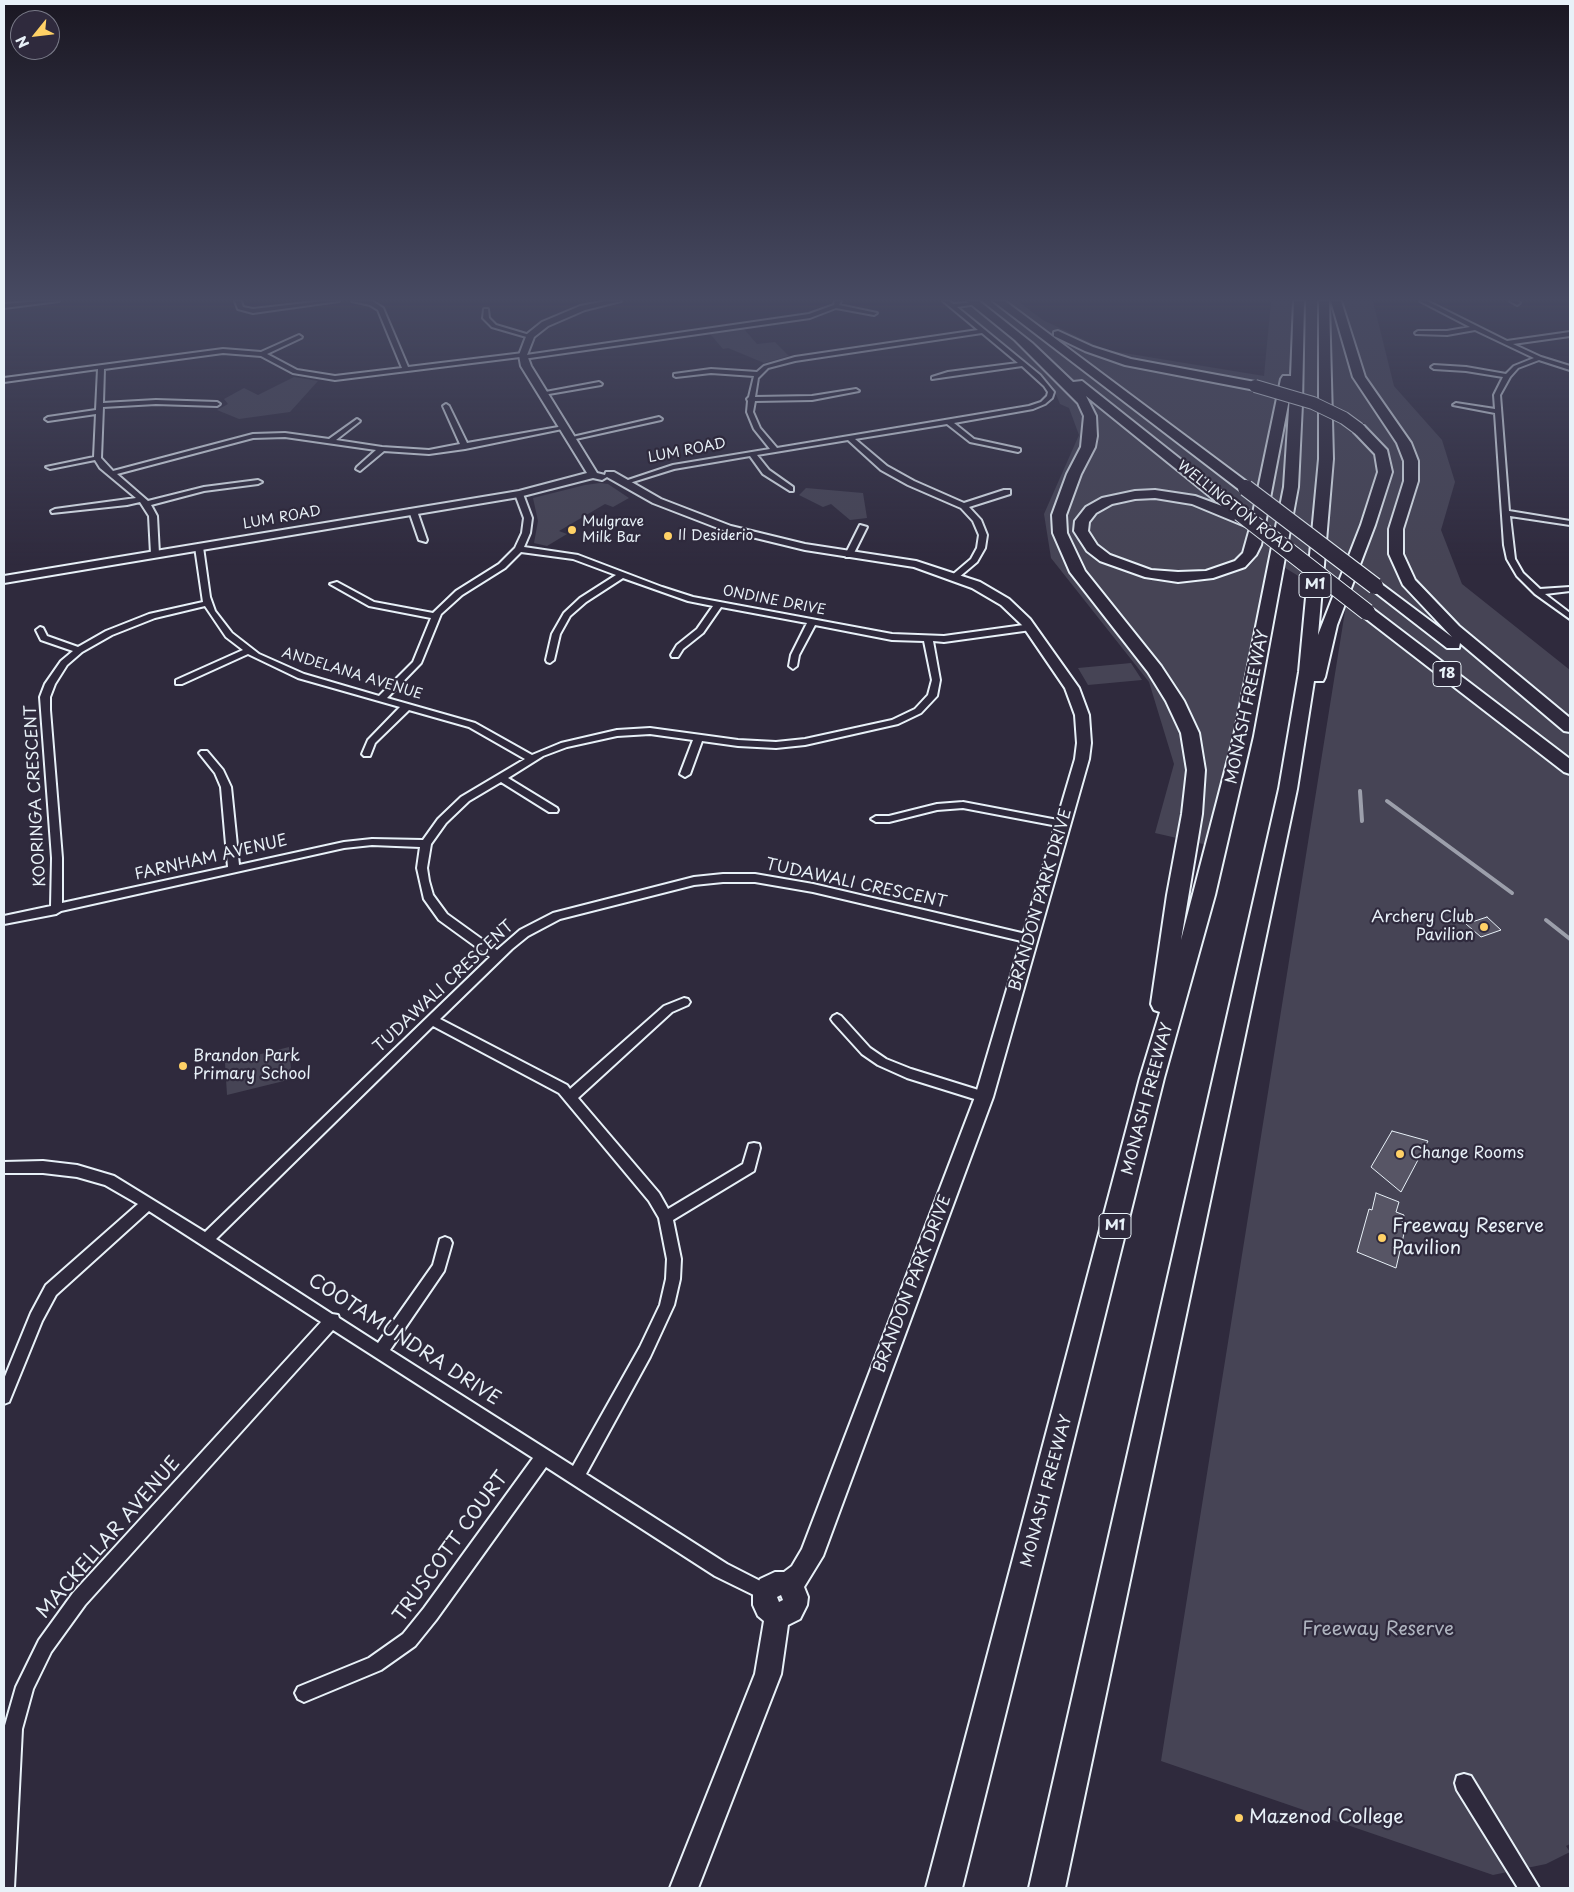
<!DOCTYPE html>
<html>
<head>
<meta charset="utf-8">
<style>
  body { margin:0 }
  #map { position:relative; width:1574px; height:1892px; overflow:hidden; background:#2f2a3d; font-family:"Playpen Sans",sans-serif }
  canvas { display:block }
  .frame { position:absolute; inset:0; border:5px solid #e8f1f8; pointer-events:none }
  .north { position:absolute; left:10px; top:10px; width:50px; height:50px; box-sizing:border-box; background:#2f2a3d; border:1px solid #797a88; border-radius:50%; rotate:241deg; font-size:14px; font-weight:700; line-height:20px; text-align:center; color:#e8f1f8 }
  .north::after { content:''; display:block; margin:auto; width:18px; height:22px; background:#ffd166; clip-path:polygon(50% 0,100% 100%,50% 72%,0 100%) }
</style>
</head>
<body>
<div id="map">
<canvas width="1574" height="1892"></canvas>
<div class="frame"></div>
<div class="north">N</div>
</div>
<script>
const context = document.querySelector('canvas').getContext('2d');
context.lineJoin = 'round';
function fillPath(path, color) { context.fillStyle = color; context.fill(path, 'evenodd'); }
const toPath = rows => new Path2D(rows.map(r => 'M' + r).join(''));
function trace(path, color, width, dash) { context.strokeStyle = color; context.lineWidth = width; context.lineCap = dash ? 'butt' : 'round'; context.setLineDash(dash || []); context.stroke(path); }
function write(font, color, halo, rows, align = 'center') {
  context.font = font + ' "Playpen Sans",sans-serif'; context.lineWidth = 4.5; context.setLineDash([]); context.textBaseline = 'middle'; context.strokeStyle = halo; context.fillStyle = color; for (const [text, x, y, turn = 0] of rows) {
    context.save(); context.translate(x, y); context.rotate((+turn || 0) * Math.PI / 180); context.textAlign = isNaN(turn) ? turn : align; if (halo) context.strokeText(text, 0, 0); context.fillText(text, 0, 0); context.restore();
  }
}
fillPath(toPath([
  [952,301,1018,301,1043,320,1106,350,1264,376,1271,301,1373,301,1394,386,1442,440,1455,482,1441,530,1462,584,1570,670,1570,1844,1566,1846,1570,1852,1546,1864,1493,1875,1161,1761,1346,605,1277,563,1216,847,1155,833,1174,764,1149,682,1051,558,1044,514,1079,435,1069,408,1060,404,1053,387,1036,369],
  [744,329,757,344,775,342,789,356,764,363,728,348,723,349,710,334],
  [294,377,318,381,290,412,239,419,217,410,228,404,224,399,244,388,258,395],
  [600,483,608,484,629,498,613,507,605,504,559,531,567,534,547,546,534,543,538,521,533,498,585,485],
  [806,488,863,493,867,518,850,520,831,504,823,507,799,495],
  [1131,663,1142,680,1088,685,1078,668],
  [289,1047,292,1079,227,1095,225,1063]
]), '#464455');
trace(toPath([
  [1360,791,1362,821],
  [1387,801,1512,893],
  [1546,920,1570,939]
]), '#9c9fab', 4);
const building = toPath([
  [1487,917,1501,930,1481,937,1466,924,1487,917],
  [1392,1131,1428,1141,1401,1192,1371,1167,1392,1131],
  [1376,1193,1399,1202,1396,1212,1404,1215,1402,1223,1406,1225,1396,1268,1357,1252,1369,1209,1372,1210,1376,1193]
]);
fillPath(building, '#575565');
trace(building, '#e8f1f8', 1);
const street = toPath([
  [40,301,59,301,4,308,4,304,40,301],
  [235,301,241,301,243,307,253,309,323,301,339,301,253,313,238,309,235,301],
  [352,301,372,301,383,308,408,367,523,353,526,355,809,314,834,305,835,301,841,301,839,305,877,313,874,315,836,308,810,318,523,359,520,357,335,380,293,373,261,356,223,353,104,369,103,403,156,400,217,402,220,404,217,406,156,404,103,407,101,458,113,471,253,434,285,433,329,439,357,419,360,421,359,422,336,440,382,447,429,450,460,444,443,406,446,404,449,406,467,443,564,426,567,428,465,449,429,454,384,451,360,471,356,469,357,467,376,450,285,437,253,438,117,474,148,501,204,487,258,480,262,482,258,484,204,491,151,505,157,516,159,554,155,556,151,554,149,516,140,502,127,505,52,513,51,511,55,509,136,498,100,468,95,460,50,469,46,467,94,457,96,414,48,421,45,419,48,417,96,410,98,369,4,382,4,378,223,349,261,352,299,335,302,337,301,338,267,354,297,370,335,376,402,368,378,310,370,305,352,301],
  [943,301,949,301,953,304,977,302,977,304,957,307,1040,375,1054,392,1052,398,1045,404,1033,409,954,423,974,439,1020,449,1020,451,1018,452,970,442,947,424,855,439,887,466,914,481,964,503,1004,490,1010,490,1010,494,969,507,981,520,987,535,985,548,977,562,958,578,951,576,971,559,977,548,979,535,973,521,961,508,908,485,881,470,848,440,757,455,769,470,793,487,793,491,790,491,763,474,750,456,674,469,623,485,619,483,673,465,770,449,754,429,747,412,748,401,747,399,749,397,754,376,711,373,676,377,674,376,674,374,711,369,757,372,764,366,795,357,978,330,943,301],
  [982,333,1018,363,948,372,932,377,932,379,1022,366,1044,386,1048,392,1047,396,1041,402,1029,406,777,448,760,428,753,412,755,401,812,400,859,391,856,389,812,396,755,397,758,378,768,368,795,361,982,333],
  [1420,301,1427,301,1507,341,1570,332,1570,336,1513,344,1541,357,1570,366,1570,370,1539,360,1518,368,1510,377,1500,395,1509,511,1570,521,1570,525,1510,516,1515,559,1523,573,1540,589,1570,587,1570,591,1545,594,1570,613,1570,619,1535,594,1517,576,1507,559,1504,545,1495,413,1453,405,1456,403,1495,409,1494,395,1503,377,1466,371,1434,369,1431,367,1434,365,1466,367,1506,374,1514,366,1534,358,1475,330,1447,335,1416,334,1415,333,1418,331,1447,331,1470,327,1420,301],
  [1510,301,1517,301,1520,303,1517,305,1510,301],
  [484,309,488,309,489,318,496,325,533,336,530,338,492,327,483,318,484,309],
  [599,382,602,384,601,385,543,395,540,393,599,382],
  [659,417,662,419,661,420,571,440,568,438,659,417],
  [516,492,523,494,532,518,530,533,524,547,578,555,662,587,693,597,892,634,944,636,1031,624,1035,627,1031,630,944,642,933,641,940,680,937,696,921,713,898,724,805,745,776,748,738,746,702,741,690,774,685,777,680,774,693,740,650,734,617,736,567,747,543,756,508,778,557,808,558,810,557,812,549,812,501,782,469,801,446,823,431,844,427,868,429,881,433,895,447,914,497,950,520,930,553,913,694,877,723,874,755,874,813,884,1030,935,1036,939,1030,943,813,892,755,882,723,882,694,885,560,919,528,936,512,949,440,1019,567,1085,570,1089,664,1006,684,998,688,999,690,1002,688,1005,672,1012,578,1098,659,1193,668,1209,743,1164,749,1144,754,1143,759,1144,760,1148,754,1171,673,1220,681,1259,680,1279,674,1305,650,1357,586,1474,727,1564,772,1587,774,1593,772,1599,766,1601,715,1576,546,1467,436,1620,415,1646,381,1670,304,1702,298,1699,295,1693,298,1687,369,1658,403,1634,424,1608,533,1458,333,1330,85,1605,51,1652,33,1689,22,1729,14,1888,4,1888,4,1729,16,1687,39,1640,73,1593,321,1322,149,1211,56,1295,42,1321,9,1402,4,1404,4,1379,31,1313,46,1285,138,1204,105,1185,77,1177,43,1173,4,1173,4,1162,43,1161,77,1165,114,1176,205,1232,490,957,439,920,424,899,417,868,420,847,372,845,344,848,61,911,56,914,4,924,4,916,51,906,52,858,40,697,45,684,61,661,73,651,41,640,36,630,40,627,43,628,47,636,78,647,106,631,149,614,203,602,195,547,199,545,203,547,210,597,215,611,232,633,259,654,304,674,379,696,413,662,431,618,369,606,330,584,337,582,374,602,433,613,456,591,499,564,515,548,522,533,524,518,515,494,516,492],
  [521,552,573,559,616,575,580,598,564,613,552,634,546,660,547,662,550,663,554,660,560,634,570,616,586,602,623,578,688,601,713,606,697,629,677,645,671,655,672,657,678,657,683,649,703,633,721,607,807,623,791,655,789,666,793,669,797,666,799,655,815,625,892,640,924,641,932,680,928,695,915,709,892,720,805,739,776,742,738,740,650,728,617,730,561,743,532,755,475,723,387,698,421,663,441,614,462,595,505,568,521,552],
  [205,606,226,637,243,650,176,680,176,684,182,684,248,654,298,678,400,707,368,740,362,754,364,756,370,756,375,743,409,710,469,727,525,759,461,797,438,819,423,840,372,839,344,842,239,865,231,787,223,770,207,751,201,751,199,753,215,773,221,787,228,867,62,903,62,858,50,710,50,697,55,684,67,665,82,652,112,635,155,618,205,606],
  [433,1026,559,1093,649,1201,659,1218,667,1259,666,1279,660,1305,640,1347,573,1466,390,1350,444,1271,452,1243,450,1239,445,1237,440,1239,433,1265,378,1343,339,1318,338,1315,332,1314,216,1239,433,1026],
  [410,509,417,511,427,540,426,542,419,540,409,511,410,509],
  [860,525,867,527,852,557,846,557,845,555,860,525],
  [963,802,1063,821,1068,824,1063,827,963,808,937,810,889,822,876,822,871,819,876,816,889,816,937,804,963,802],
  [837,1014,841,1016,870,1048,886,1059,911,1069,988,1093,990,1097,988,1101,984,1102,907,1078,878,1065,862,1054,833,1022,831,1019,833,1016,837,1014],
  [1464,1774,1471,1776,1539,1888,1518,1888,1457,1790,1455,1783,1457,1776,1464,1774]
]);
const secondary = toPath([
  [606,301,621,301,585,310,548,326,534,337,527,355,531,366,597,473,605,475,606,472,614,472,661,499,731,526,805,544,916,561,980,582,1009,599,1030,619,1079,688,1089,715,1091,743,1089,759,993,1097,823,1556,804,1587,808,1597,807,1605,800,1619,788,1625,781,1674,698,1888,670,1888,755,1674,764,1621,758,1616,753,1605,753,1594,760,1579,775,1572,784,1572,792,1566,802,1549,975,1097,1075,759,1077,743,1075,715,1065,688,1022,625,1001,605,972,588,914,567,805,550,723,530,653,503,607,477,602,480,593,478,519,497,4,583,4,576,519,491,587,473,521,366,519,355,527,334,542,322,580,306,606,301],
  [781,1595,783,1600,779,1602,777,1597,781,1595]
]);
const highway = toPath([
  [967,301,979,301,1032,343,1073,382,1082,381,1237,504,1239,507,1234,511,1252,518,1281,379,1283,376,1291,376,1294,301,1304,301,1302,404,1298,487,1252,736,1215,895,1164,1078,962,1888,926,1888,1140,1078,1160,1012,1154,1010,1151,1004,1167,895,1182,814,1187,770,1181,733,1166,701,1148,672,1070,572,1053,533,1052,515,1067,474,1081,447,1084,416,1078,403,1015,340,967,301],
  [1290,394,1284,487,1234,736,1181,940,1202,814,1205,770,1199,733,1184,701,1161,666,1085,571,1067,533,1066,515,1081,474,1095,447,1097,436,1096,416,1086,396,1222,506,1195,496,1155,490,1135,491,1102,498,1086,507,1075,521,1074,531,1087,551,1100,561,1145,577,1178,582,1213,578,1245,567,1256,555,1261,545,1290,394],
  [1155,498,1192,504,1250,528,1243,553,1235,561,1206,571,1178,572,1151,570,1110,555,1097,545,1088,531,1089,522,1096,513,1112,504,1135,499,1155,498],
  [993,301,1005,301,1251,485,1253,488,1251,491,1241,491,993,301],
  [1319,301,1329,301,1333,459,1318,635,1361,525,1378,472,1375,454,1354,432,1353,429,1354,426,1364,426,1387,450,1392,472,1375,525,1337,625,1325,677,1323,681,1314,681,1297,789,1065,1888,1029,1888,1279,789,1299,672,1319,459,1319,301],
  [1331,301,1341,301,1365,377,1411,443,1418,461,1418,481,1403,529,1403,554,1415,580,1459,626,1570,718,1570,732,1564,731,1460,643,1459,648,1447,648,1367,586,1370,583,1380,583,1452,637,1403,585,1389,554,1389,529,1404,481,1404,461,1397,443,1353,377,1331,301],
  [1058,331,1093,347,1131,359,1255,382,1261,386,1255,390,1125,365,1085,351,1054,336,1054,332,1058,331],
  [1367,607,1373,609,1570,759,1570,774,1564,772,1361,615,1359,612,1361,609,1367,607]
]);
trace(street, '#e8f1f8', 4);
trace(secondary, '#e8f1f8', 4);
trace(highway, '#e8f1f8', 4);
fillPath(street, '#2f2a3d');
fillPath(secondary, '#2f2a3d');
fillPath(highway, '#2f2a3d');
const highwayBridgeFar1 = toPath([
  [1255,386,1313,403,1344,418,1359,429]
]);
const highwayBridge = toPath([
  [1246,488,1375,586],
  [1240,513,1367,612]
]);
trace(highwayBridgeFar1, '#e8f1f8', 14, []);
trace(highwayBridge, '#e8f1f8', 18, []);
trace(highwayBridgeFar1, '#2f2a3d', 12);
trace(highwayBridge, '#2f2a3d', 16);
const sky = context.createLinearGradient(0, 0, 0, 566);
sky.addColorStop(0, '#1a1722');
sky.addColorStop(0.53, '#474a62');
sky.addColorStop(1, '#474a6200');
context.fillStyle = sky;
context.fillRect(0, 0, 1574, 566);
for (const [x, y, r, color] of [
  [572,530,5,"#ffd166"],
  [668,536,5,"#ffd166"],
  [1484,927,5,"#ffd166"],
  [183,1066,5,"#ffd166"],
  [1400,1154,5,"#ffd166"],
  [1382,1238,5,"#ffd166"],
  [1239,1818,5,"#ffd166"]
]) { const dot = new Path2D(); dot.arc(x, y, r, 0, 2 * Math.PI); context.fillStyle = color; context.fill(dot); trace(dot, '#2f2a3d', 2); }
write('14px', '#e8f1f8', '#2f2a3d', [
  ["LUM ROAD",687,451,-11],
  ["WELLINGTON ROAD",1235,508,38],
  ["LUM ROAD",282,518,-10],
  ["ONDINE DRIVE",774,601,11],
  ["ANDELANA AVENUE",352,674,17]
]);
write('14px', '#e8f1f8', '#2f2a3d', [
  ["Mulgrave",582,522],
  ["Milk Bar",582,538],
  ["Il Desiderio",678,536]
], 'left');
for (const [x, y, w] of [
  [1315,585,32],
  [1447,674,28],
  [1115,1226,32]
]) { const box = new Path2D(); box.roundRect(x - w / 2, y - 12.5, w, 25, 4); context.fillStyle = '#2f2a3d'; context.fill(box); trace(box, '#e8f1f8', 1); }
write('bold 15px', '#e8f1f8', null, [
  ["M1",1315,585],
  ["18",1447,674],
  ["M1",1115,1226]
]);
write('16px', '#e8f1f8', '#2f2a3d', [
  ["MONASH FREEWAY",1248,707,-78],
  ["KOORINGA CRESCENT",36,796,-93],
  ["FARNHAM AVENUE",211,858,-13],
  ["TUDAWALI CRESCENT",856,884,12],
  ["BRANDON PARK DRIVE",1041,900,-74],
  ["TUDAWALI CRESCENT",444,987,-43],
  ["MONASH FREEWAY",1148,1099,-75],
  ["BRANDON PARK DRIVE",913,1284,-69],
  ["MONASH FREEWAY",1047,1491,-75]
]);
write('16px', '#e8f1f8', '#2f2a3d', [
  ["Archery Club",1474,918,"right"],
  ["Pavilion",1474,936,"right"],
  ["Brandon Park",193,1057],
  ["Primary School",193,1075],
  ["Change Rooms",1410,1154]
], 'left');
write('19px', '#e8f1f8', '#2f2a3d', [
  ["Freeway Reserve",1392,1227],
  ["Pavilion",1392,1249],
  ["Mazenod College",1249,1818]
], 'left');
write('19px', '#e8f1f8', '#2f2a3d', [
  ["COOTAMUNDRA DRIVE",404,1340,33],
  ["MACKELLAR AVENUE",109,1538,-49],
  ["TRUSCOTT COURT",451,1547,-54]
]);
write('19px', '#afb4bf', '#2f2a3d', [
  ["Freeway Reserve",1378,1630]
]);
</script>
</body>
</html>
